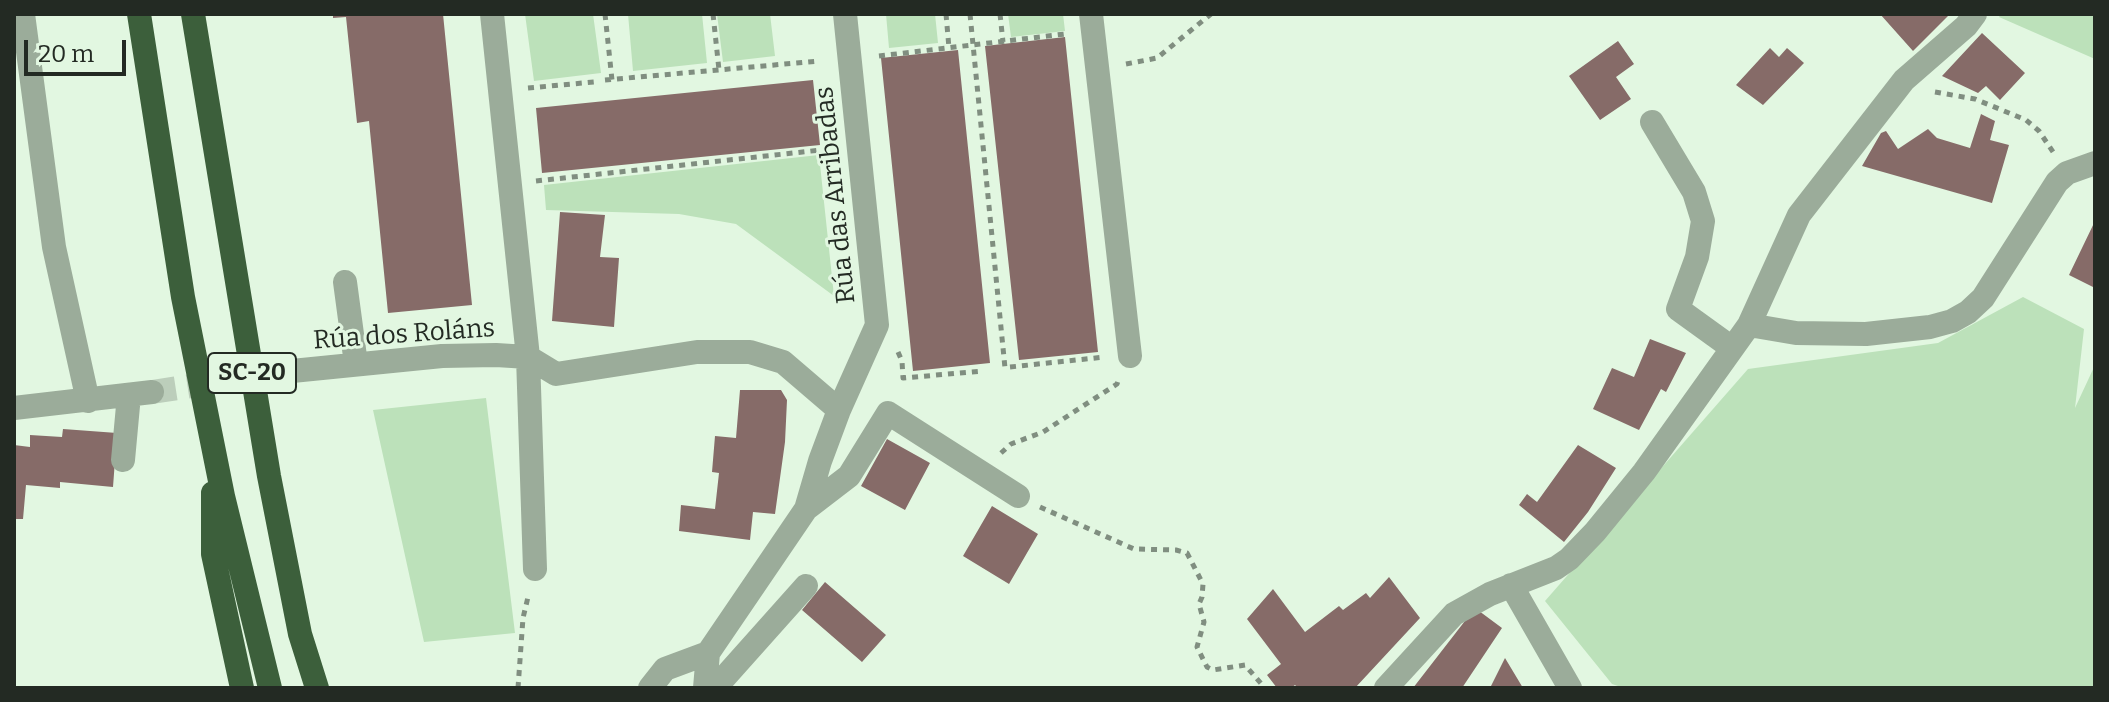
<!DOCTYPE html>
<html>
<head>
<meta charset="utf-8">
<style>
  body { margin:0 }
  #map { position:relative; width:2109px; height:702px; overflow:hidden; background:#e2f7e1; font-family:Bitter,serif }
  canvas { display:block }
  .frame { position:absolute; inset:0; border:16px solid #232a23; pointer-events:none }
  .scale { position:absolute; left:24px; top:40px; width:102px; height:36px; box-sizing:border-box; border:4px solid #232a23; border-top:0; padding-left:10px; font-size:24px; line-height:28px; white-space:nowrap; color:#232a23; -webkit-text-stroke:6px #e2f7e1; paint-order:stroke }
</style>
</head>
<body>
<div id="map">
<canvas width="2109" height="702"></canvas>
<div class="frame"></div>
<div class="scale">20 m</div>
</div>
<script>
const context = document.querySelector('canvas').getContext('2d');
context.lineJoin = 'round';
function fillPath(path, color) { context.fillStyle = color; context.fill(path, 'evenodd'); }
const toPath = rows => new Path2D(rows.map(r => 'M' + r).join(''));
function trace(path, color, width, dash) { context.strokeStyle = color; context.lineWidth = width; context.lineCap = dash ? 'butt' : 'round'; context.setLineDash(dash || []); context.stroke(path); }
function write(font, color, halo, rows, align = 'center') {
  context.font = font + ' Bitter,serif'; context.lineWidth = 6; context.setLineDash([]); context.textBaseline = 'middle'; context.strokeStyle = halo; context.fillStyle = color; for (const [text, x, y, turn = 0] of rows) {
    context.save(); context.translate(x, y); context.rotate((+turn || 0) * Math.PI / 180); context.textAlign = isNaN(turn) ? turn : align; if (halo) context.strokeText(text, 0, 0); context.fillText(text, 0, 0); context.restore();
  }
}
fillPath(toPath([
  [525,14,593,14,601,73,534,81],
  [628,14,702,14,707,63,633,71],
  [717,14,770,14,775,56,723,62],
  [886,14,935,14,938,43,889,48],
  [1008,14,1063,14,1065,31,1011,37],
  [2001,14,2095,14,2095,59,1999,17],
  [819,155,834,296,736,224,679,214,546,210,544,185],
  [2023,297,2084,329,2075,408,2095,365,2095,688,1624,688,1612,684,1545,601,1748,369,1938,343],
  [486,398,515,633,424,642,373,410]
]), '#bce1ba');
fillPath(toPath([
  [333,14,443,14,472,305,388,313,369,121,357,123,346,17,333,18],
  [1880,14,1950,14,1913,51],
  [1982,33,2025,73,2000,100,1986,86,1978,93,1942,76],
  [1065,37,1098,352,1019,360,985,46],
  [1618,41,1634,64,1616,77,1631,99,1600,120,1569,76],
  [1770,48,1779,57,1787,48,1804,63,1763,105,1736,85],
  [958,50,990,363,913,371,881,58],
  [813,80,820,145,542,173,536,108],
  [1981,114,1995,121,1990,140,2009,145,1992,203,1862,166,1881,133,1886,131,1898,149,1928,129,1937,138,1970,148],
  [560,212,605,215,600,257,619,258,614,327,552,321],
  [2095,221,2095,288,2069,275],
  [1650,339,1686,353,1666,392,1661,389,1639,430,1593,409,1612,368,1634,377],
  [740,390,781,390,787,400,785,442,775,514,753,512,750,540,679,531,681,505,715,509,719,473,712,472,715,436,736,438],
  [63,429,117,433,113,487,60,482,60,488,26,485,23,519,14,519,14,445,30,447,30,435,62,437],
  [887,439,930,463,905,510,861,486],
  [1578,445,1616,468,1588,512,1564,542,1519,505,1527,494,1537,502],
  [992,506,1038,534,1009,584,963,556],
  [1389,577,1420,618,1355,688,1298,688,1295,685,1291,688,1277,688,1267,675,1281,664,1247,619,1273,589,1305,632,1339,606,1343,610,1366,593,1370,598],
  [825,582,886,635,862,662,802,610],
  [1475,608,1502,628,1462,688,1413,688],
  [1505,658,1523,688,1490,688]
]), '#866b68');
trace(toPath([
  [152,392,282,372]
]), '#bccebb', 24, [24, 12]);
trace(toPath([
  [605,14,612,80],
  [713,14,719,70],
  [946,14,949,48],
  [970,14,1005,368],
  [1000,14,1003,42],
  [879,56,1065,34],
  [1126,64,1157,58,1211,14],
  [605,80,819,61],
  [528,88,594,82],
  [1935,92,1975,99,2026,120,2039,131,2053,152],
  [536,181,830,149],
  [898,352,902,361,903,378,983,371],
  [1010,367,1105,357],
  [1001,453,1011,444,1043,432,1117,384,1119,378],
  [1040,507,1134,549,1176,550,1187,553,1203,584,1202,597,1199,604,1204,622,1197,647,1207,667,1213,670,1245,665,1265,688],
  [518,688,523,618,528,597]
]), '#808e80', 5, [6, 6]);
trace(toPath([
  [23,14,54,247,88,401],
  [492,14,528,357,535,569],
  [1091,14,1130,356],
  [1652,122,1694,192,1703,221,1697,257,1678,309,1732,348],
  [345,282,356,364],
  [1749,325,1796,333,1866,334,1930,327,1952,321,1968,312,1983,298,2057,182,2067,173,2095,163],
  [282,372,442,356,496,355,528,357,556,374,697,352,750,352,783,362,839,410],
  [14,408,152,392],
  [123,460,129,395],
  [806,509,849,476,888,413,1018,496],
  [1511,585,1570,688],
  [650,688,665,669,708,653],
  [705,688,708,653,806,509,820,461,839,410,877,325,845,14],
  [715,688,806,586],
  [1386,688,1454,614,1490,594,1556,568,1569,559,1595,532,1644,472,1749,325,1799,215,1904,80,1966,26,1975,14]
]), '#9bac9a', 24);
trace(toPath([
  [139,14,183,297,223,496,270,688],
  [193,14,269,476,300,634,317,688],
  [213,493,213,554,242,688]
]), '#3c5f3b', 24);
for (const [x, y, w] of [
  [252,373,88]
]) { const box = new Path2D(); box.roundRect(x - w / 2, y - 20, w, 40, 6); context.fillStyle = '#e2f7e1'; context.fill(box); trace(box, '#232a23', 2); }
write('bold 24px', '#232a23', null, [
  ["SC-20",252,373]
]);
write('26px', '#232a23', '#e2f7e1', [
  ["Rúa das Arribadas",836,195,-96],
  ["Rúa dos Roláns",404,335,-4]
]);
</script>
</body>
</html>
